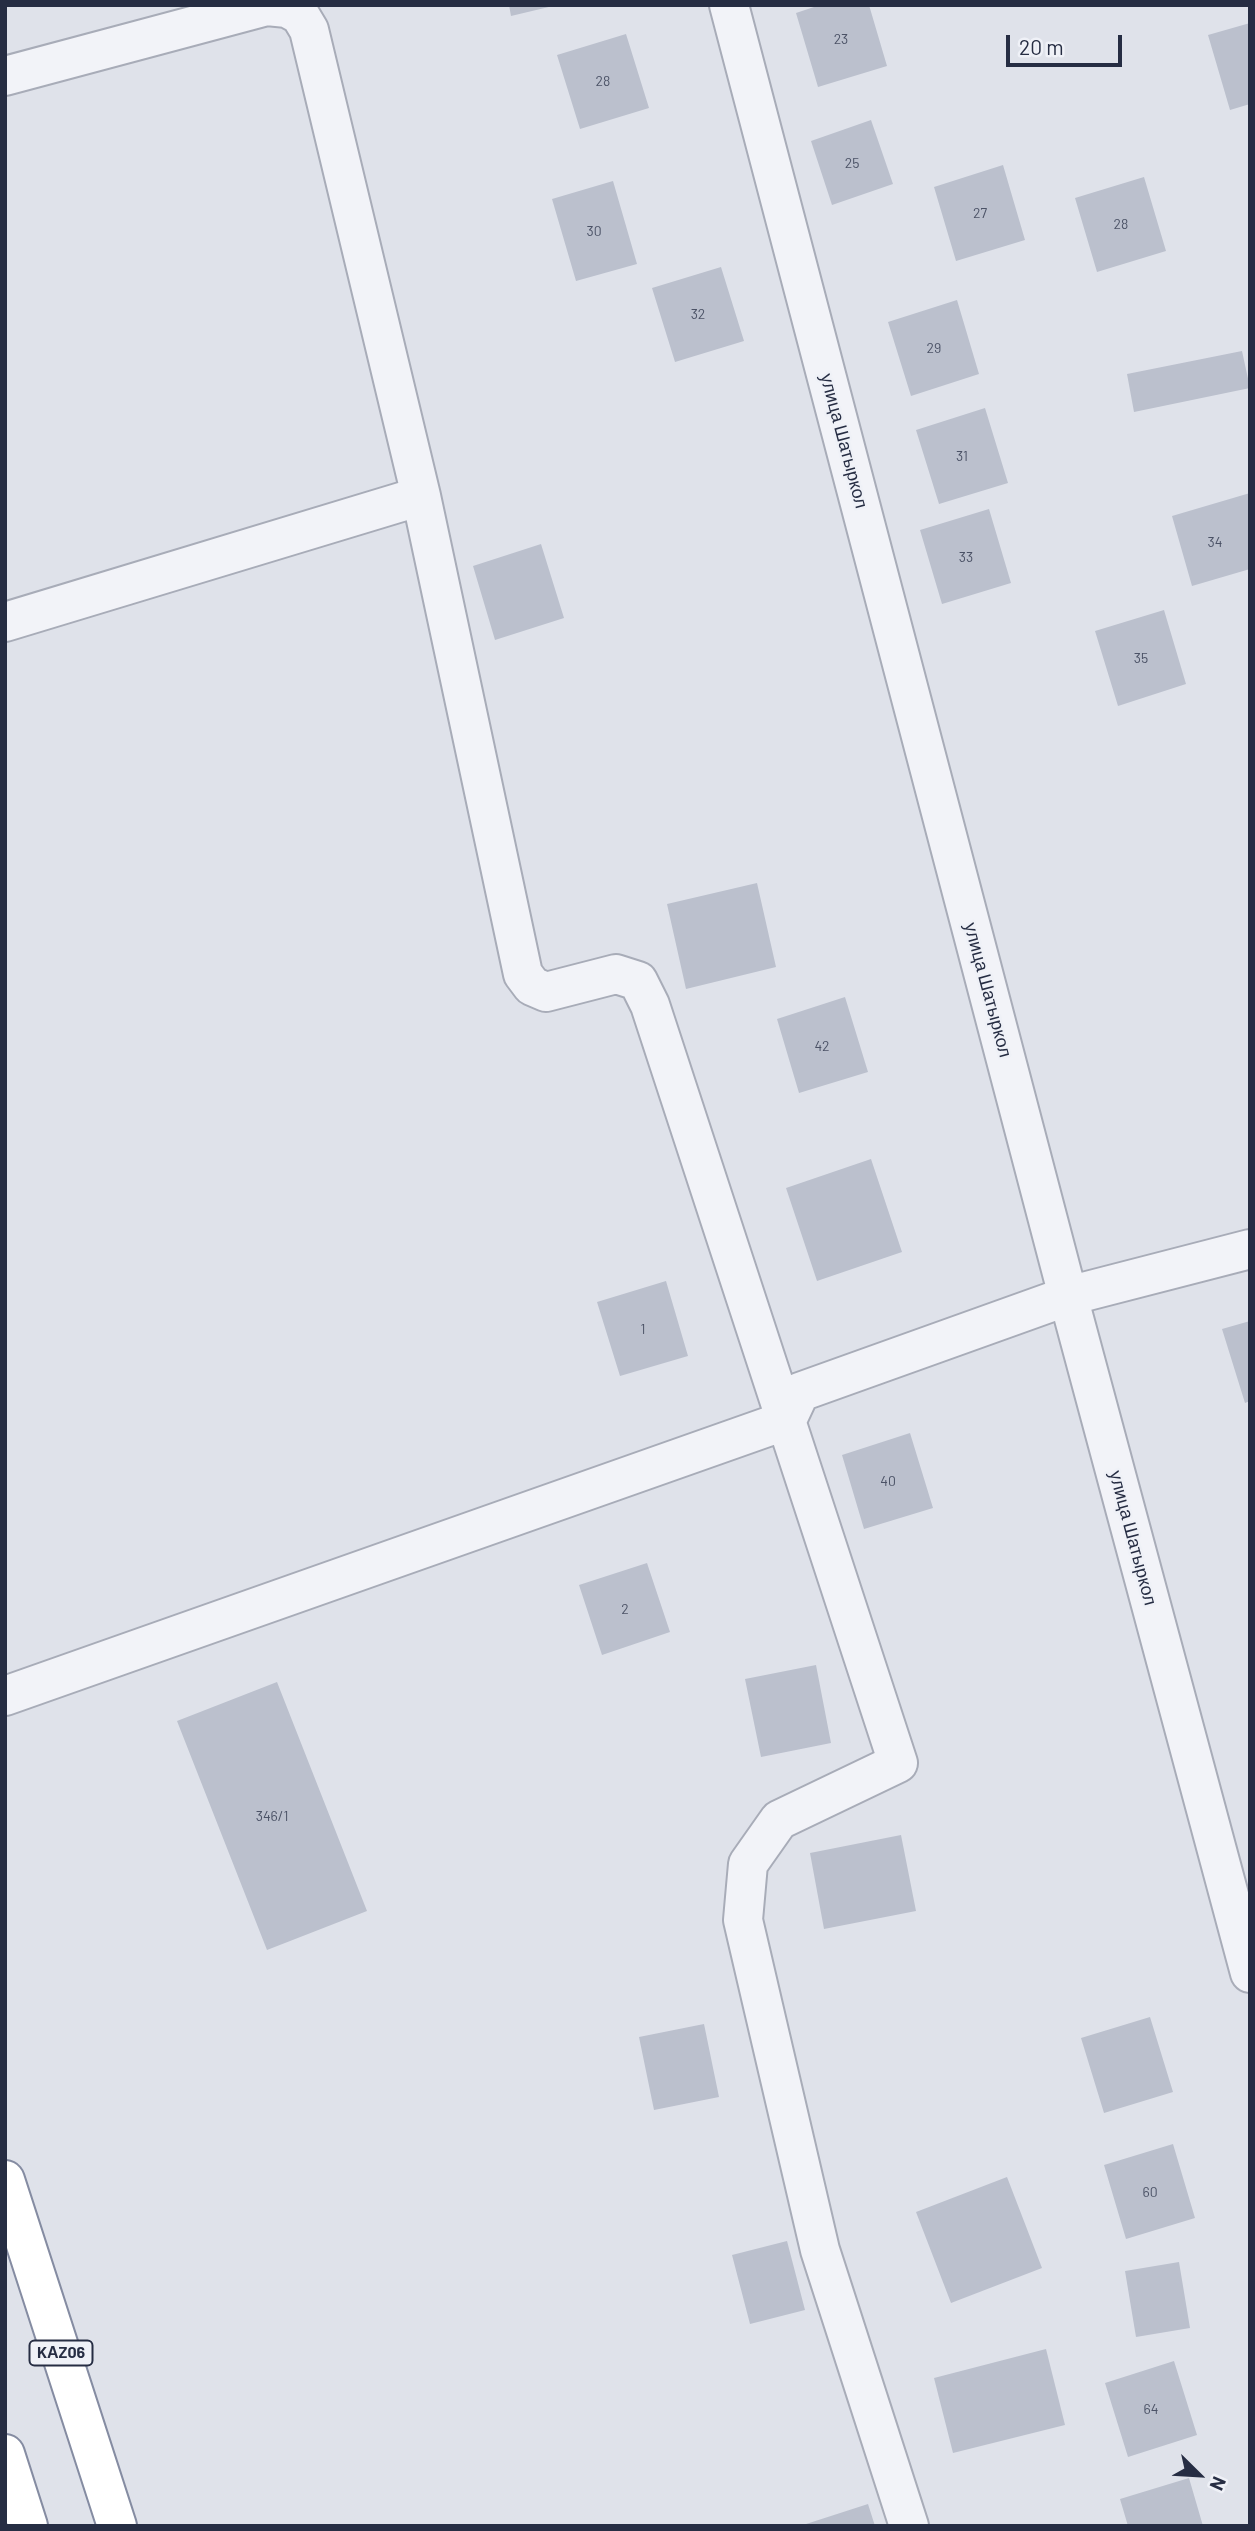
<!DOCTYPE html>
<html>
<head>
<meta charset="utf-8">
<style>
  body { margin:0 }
  #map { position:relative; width:1255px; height:2531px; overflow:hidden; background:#dfe2ea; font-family:Barlow,sans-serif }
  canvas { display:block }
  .frame { position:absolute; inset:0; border:7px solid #262d43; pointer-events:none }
  .north { position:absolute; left:1164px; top:2440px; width:70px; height:70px; -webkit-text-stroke:5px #eff1f7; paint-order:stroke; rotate:114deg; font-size:19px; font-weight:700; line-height:28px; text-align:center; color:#262d43 }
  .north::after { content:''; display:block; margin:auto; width:24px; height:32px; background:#262d43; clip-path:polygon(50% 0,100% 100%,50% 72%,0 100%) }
  .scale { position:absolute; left:1006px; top:35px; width:116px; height:32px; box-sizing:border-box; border:4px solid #262d43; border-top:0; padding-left:9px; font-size:21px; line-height:24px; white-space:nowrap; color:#262d43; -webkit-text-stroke:5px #eff1f7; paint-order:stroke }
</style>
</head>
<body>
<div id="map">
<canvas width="1255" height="2531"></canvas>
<div class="frame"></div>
<div class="north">N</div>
<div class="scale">20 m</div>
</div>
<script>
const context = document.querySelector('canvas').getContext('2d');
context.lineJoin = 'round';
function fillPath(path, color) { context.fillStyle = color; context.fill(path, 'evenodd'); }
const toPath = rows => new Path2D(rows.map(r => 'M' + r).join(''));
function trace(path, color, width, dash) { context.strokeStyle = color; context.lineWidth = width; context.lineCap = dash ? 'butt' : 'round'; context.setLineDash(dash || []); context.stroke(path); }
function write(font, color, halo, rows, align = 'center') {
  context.font = font + ' Barlow,sans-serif'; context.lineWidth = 5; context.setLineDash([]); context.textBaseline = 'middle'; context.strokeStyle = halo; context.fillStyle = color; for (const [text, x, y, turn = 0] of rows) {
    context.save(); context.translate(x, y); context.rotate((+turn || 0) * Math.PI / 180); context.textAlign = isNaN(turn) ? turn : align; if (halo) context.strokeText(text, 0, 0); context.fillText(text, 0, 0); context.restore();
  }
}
fillPath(toPath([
  [509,5,553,5,553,6,511,16],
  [820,5,869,5,887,66,818,87,796,13],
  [1250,23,1250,104,1230,110,1208,35],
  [626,34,649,108,580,129,557,55],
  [871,120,893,184,832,205,811,141],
  [1003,165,1025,240,956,261,934,187],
  [1144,177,1166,251,1097,272,1075,198],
  [613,181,637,264,576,281,552,199],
  [721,267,744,341,675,362,652,288],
  [957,300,979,374,911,396,888,322],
  [1242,351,1250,388,1134,412,1127,374],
  [985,408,1008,483,939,504,916,430],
  [1250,493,1250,569,1192,586,1172,516],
  [989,509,1011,583,942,604,920,530],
  [541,544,564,618,495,640,473,566],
  [1164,610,1186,684,1118,706,1095,631],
  [757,883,776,967,686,989,667,904],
  [845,997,868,1072,799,1093,777,1019],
  [871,1159,902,1252,817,1281,786,1188],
  [666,1281,688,1356,620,1376,597,1302],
  [1250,1321,1250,1401,1245,1403,1222,1329],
  [910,1433,933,1508,864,1529,842,1455],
  [647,1563,670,1632,602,1655,579,1585],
  [816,1665,831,1743,761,1757,745,1679],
  [277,1682,367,1911,267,1950,177,1721],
  [901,1835,916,1911,824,1929,810,1853],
  [1150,2017,1173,2092,1104,2113,1081,2038],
  [704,2024,719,2097,654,2110,639,2037],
  [1173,2144,1195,2218,1126,2239,1104,2165],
  [1007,2177,1042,2268,951,2303,916,2212],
  [787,2241,805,2310,750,2324,732,2255],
  [1179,2262,1190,2328,1136,2337,1125,2271],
  [1046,2349,1065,2425,953,2453,934,2378],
  [1174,2361,1197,2435,1128,2457,1105,2383],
  [1189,2478,1203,2526,1128,2526,1120,2499],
  [868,2504,875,2526,803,2526,803,2525]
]), '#bbc0cd');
const minor = toPath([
  [729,5,1068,1296,1250,1973],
  [5,76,267,6,287,8,300,15,309,30,421,496,523,974,532,986,546,992,616,974,638,981,650,1005,898,1763,779,1820,748,1864,743,1920,820,2250,909,2526],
  [5,622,421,496],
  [5,1696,787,1420,800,1392,1068,1296,1250,1249]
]);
const highway = toPath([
  [5,2180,117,2526],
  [5,2454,28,2526]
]);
trace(minor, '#a8acb8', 42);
trace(highway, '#858ca2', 42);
trace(minor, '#f2f3f8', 38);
trace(highway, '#fff', 38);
write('14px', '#4b5266', null, [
  ["23",841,39],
  ["28",603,81],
  ["25",852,163],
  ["27",980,213],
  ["28",1121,224],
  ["30",594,231],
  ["32",698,314],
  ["29",934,348],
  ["31",962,456],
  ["34",1215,542],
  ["33",966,557],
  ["35",1141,658],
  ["42",822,1046],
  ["1",643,1329],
  ["40",888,1481],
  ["2",625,1609],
  ["346/1",272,1816],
  ["60",1150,2192],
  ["64",1151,2409]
]);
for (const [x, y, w] of [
  [61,2353,63]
]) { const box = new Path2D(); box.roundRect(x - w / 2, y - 12.5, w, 25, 5); context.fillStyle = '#eff1f7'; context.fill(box); trace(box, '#262d43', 2); }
write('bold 16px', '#262d43', null, [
  ["KАZ06",61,2353]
]);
write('18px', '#262d43', '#eff1f7', [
  ["улица Шатыркол",844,441,75],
  ["улица Шатыркол",988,990,75],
  ["улица Шатыркол",1133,1538,75]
]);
</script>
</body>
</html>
